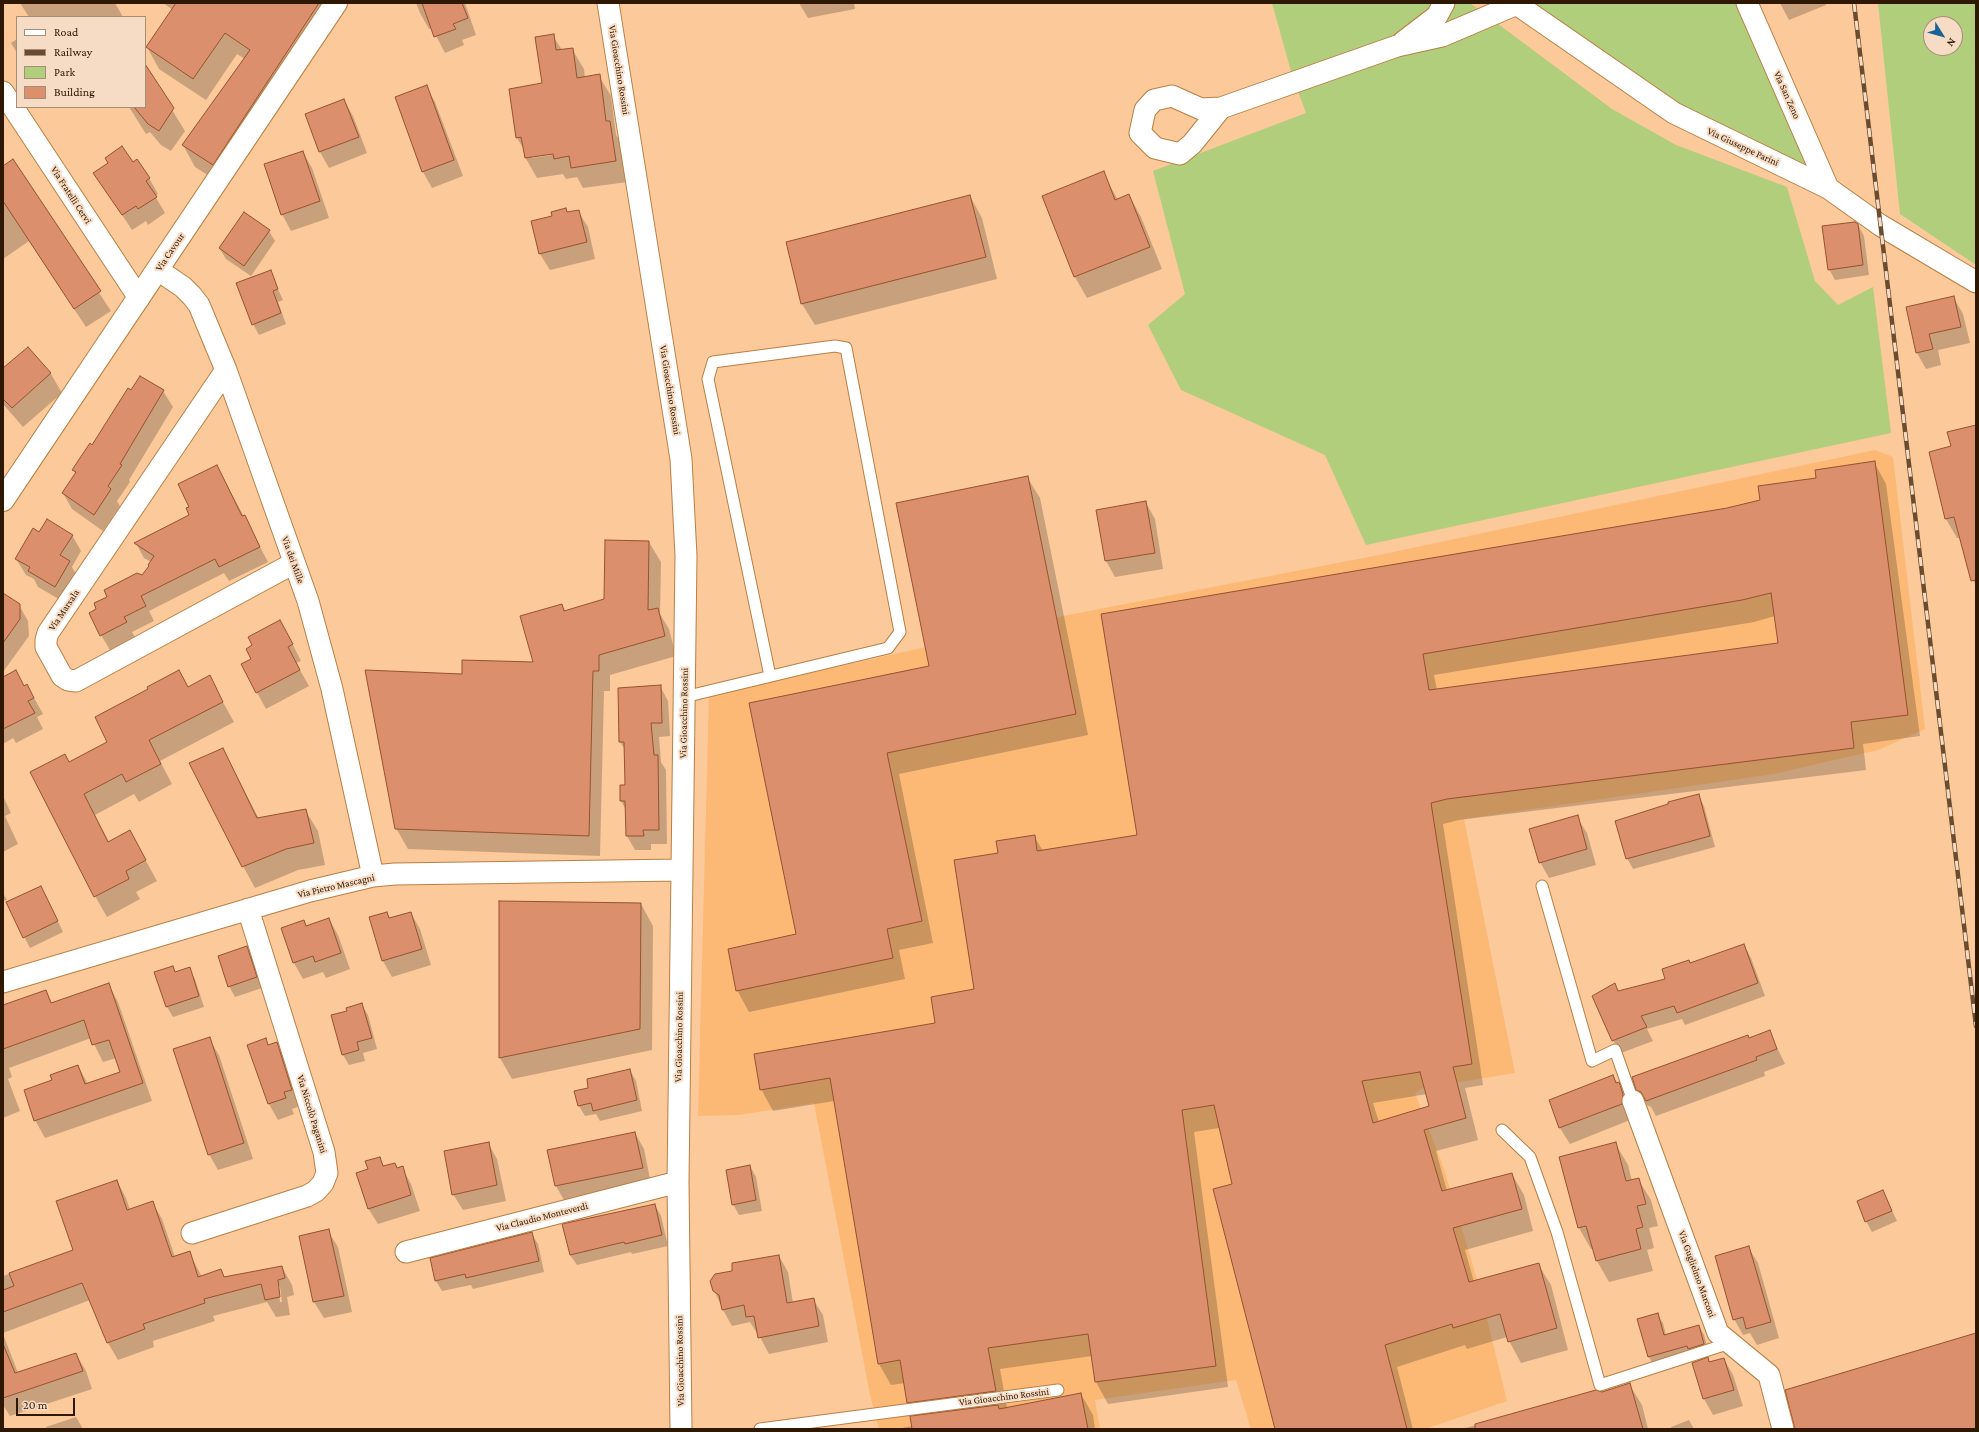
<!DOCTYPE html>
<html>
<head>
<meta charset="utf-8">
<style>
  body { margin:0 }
  #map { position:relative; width:1979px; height:1432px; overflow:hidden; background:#fbc99a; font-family:"Crimson Pro",serif }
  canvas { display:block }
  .frame { position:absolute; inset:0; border:4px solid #2f1801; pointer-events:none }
  .legend { position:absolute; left:16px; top:16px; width:130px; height:92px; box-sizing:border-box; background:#f6dcc5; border:1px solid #a68e77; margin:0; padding:5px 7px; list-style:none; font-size:12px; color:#2f1801 }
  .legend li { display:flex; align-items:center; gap:8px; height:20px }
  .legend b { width:20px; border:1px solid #a68e77 }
  .north { position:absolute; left:1923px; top:16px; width:40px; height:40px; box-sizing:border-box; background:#f6dcc5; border:1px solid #a68e77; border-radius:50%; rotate:127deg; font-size:11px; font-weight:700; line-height:16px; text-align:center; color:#2f1801 }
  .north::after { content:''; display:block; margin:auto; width:14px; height:18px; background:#1a6397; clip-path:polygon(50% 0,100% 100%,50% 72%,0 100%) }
  .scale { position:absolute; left:16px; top:1398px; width:59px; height:18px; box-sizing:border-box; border:2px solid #2f1801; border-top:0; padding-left:5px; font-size:12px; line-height:14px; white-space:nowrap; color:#2f1801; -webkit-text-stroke:3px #f6dcc5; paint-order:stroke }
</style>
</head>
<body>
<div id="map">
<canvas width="1979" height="1432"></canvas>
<div class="frame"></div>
<ul class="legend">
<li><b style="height:5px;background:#fff"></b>Road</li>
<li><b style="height:5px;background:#6b4c2e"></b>Railway</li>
<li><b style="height:11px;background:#b1ce7c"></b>Park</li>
<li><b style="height:11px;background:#db8f6c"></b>Building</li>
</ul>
<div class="north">N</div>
<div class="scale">20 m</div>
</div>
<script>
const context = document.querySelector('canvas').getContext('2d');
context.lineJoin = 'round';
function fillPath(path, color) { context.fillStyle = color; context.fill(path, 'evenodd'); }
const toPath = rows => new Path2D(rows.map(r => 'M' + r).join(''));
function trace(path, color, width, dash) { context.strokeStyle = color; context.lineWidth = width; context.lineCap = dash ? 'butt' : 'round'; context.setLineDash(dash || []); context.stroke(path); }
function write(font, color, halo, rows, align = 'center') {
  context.font = font + ' "Crimson Pro",serif'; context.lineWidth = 4; context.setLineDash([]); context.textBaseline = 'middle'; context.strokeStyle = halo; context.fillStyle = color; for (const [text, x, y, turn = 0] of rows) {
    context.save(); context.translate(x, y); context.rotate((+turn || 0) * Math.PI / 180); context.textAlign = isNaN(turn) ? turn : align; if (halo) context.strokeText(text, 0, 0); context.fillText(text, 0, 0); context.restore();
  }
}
fillPath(toPath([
  [1875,450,1893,457,1925,729,1878,750,1774,774,1464,819,1515,1073,1423,1088,1415,1093,1443,1166,1479,1286,1507,1401,1425,1429,1251,1429,1236,1380,1095,1400,1100,1429,879,1429,870,1395,814,1103,739,1115,698,1116,709,696,1063,616,1384,554]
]), '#fcb976');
fillPath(toPath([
  [1272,3,1470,3,1612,109,1676,145,1787,187,1815,281,1838,305,1873,287,1891,433,1366,545,1325,455,1181,390,1148,325,1185,294,1153,171,1306,113,1292,75],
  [1528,3,1737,3,1808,167,1674,105],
  [1878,3,1976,3,1976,265,1900,214],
  [1931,24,1955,24,1955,48,1931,48]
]), '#b1ce7c');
fillPath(toPath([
  [20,3,115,3,123,17,29,17],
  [163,3,345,3,225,186,195,167,183,145,245,59,237,54,206,100,159,69,147,47,173,10],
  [416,3,465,3,476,35,462,40,464,45,445,53,432,28,429,29,420,13],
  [799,3,854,3,855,9,808,18],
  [1780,3,1825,3,1826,5,1789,20],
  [553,36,562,50,572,49,584,69,585,78,599,76,611,96,616,135,621,142,627,182,583,188,577,177,566,179,563,174,537,178,525,157,525,151,517,138,510,92,543,84],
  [557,152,558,154,532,158,532,156],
  [17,39,17,53,11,43],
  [145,66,185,131,171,151,161,145,150,132,146,134,129,107,145,107],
  [426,86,435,102,463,176,432,188,423,172,396,98],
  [344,100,353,116,367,153,329,168,320,152,306,115],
  [303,152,312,168,329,218,291,231,282,214],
  [12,160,111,311,86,327,29,241,3,259,3,168],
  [132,163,149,178,158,194,155,196,165,213,148,225,146,221,132,230,95,174],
  [1103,173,1118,200,1129,195,1141,217,1162,269,1087,298,1075,277],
  [970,196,982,218,997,279,815,325,802,304,787,243],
  [566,209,568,213,578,211,588,227,595,259,550,270,540,254,532,222,553,217],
  [1858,225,1864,236,1869,275,1835,280,1829,269],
  [269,231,275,241,251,276,226,259,220,249],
  [270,272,283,300,278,302,286,324,259,335,253,324],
  [1954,298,1963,314,1970,343,1938,350,1941,365,1926,369,1917,353,1907,308],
  [28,348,51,374,62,393,23,427,3,404,3,370],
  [131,391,163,391,173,407,129,480,130,482,117,501,120,506,103,531,72,509,63,493,76,474,73,470,93,447],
  [1976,426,1976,585,1970,575,1960,538,1957,538,1946,519,1930,452,1952,447],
  [1874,462,1886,484,1920,736,1863,744,1866,770,1459,820,1443,824,1483,1085,1465,1088,1478,1140,1436,1151,1447,1191,1512,1174,1524,1195,1533,1231,1465,1250,1474,1282,1538,1264,1551,1285,1568,1350,1521,1363,1507,1337,1467,1349,1465,1345,1397,1367,1413,1429,1276,1429,1234,1185,1219,1128,1194,1132,1228,1387,1108,1404,1096,1382,1092,1356,1000,1369,1007,1408,1081,1394,1093,1415,1095,1429,897,1429,912,1426,917,1417,908,1402,905,1383,891,1385,879,1364,834,1101,773,1111,761,1089,936,1024,975,990,999,854,1034,836,1043,851,1138,835,1102,614,1727,509,1761,501,1817,479],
  [1775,616,1779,644,1437,690,1434,675,1754,622],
  [1427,1094,1430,1107,1379,1122,1373,1103],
  [217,466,268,562,229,581,224,573,149,611,154,621,132,632,135,637,110,650,101,635,98,610,109,597,142,576,150,567,151,562,144,558,136,543,190,515,190,507],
  [1027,477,1040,498,1088,735,899,774,933,943,899,950,905,979,749,1012,737,990,797,935,750,704,931,666],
  [1146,503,1155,519,1163,569,1115,577,1106,561,1097,511],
  [39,533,72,535,81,551,72,567,78,578,64,602,38,587,34,579,26,575,16,559],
  [649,542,661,562,660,614,669,629,676,656,610,675,610,691,604,691,600,856,408,849,396,828,463,675,535,663,562,605,566,612,605,600],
  [3,594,19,605,28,621,29,636,3,672],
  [289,637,301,661,296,663,309,686,266,709,242,665],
  [209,677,234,722,160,761,172,784,139,802,134,794,95,815,109,842,130,832,157,881,136,892,140,899,107,917,95,896,69,763,109,742,188,688],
  [3,678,24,687,27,685,43,714,37,717,43,729,16,743,13,738,3,744],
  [660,686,668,701,670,736,659,737,661,762,666,770,667,844,651,844,651,850,635,850,627,836,626,810,621,801,626,786,626,751,620,742],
  [223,749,259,819,305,810,318,831,325,865,298,870,255,888,243,866],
  [1698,795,1704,806,1715,847,1633,869,1627,858],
  [3,796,11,813,5,816,18,844,3,852],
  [1577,817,1587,833,1596,865,1549,878,1540,862],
  [41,887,63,932,30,948,7,903],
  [3,893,7,900,3,901],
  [641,904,653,926,652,1050,512,1079,500,1058],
  [387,913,390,919,411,913,420,929,431,965,392,977,383,961,370,918],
  [329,919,338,935,350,969,326,978,323,972,303,979,294,963,282,929,304,921,307,927],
  [1744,945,1751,958,1765,996,1685,1025,1682,1019,1647,1029,1653,1041,1621,1053,1613,1040,1614,984,1619,992,1667,980,1689,961,1691,964],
  [246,947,252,957,262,988,235,997,229,986],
  [172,967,176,973,189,969,195,979,204,1007,173,1017,167,1007,156,973],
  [108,984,118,1002,152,1101,45,1138,35,1120,53,1080,78,1066,88,1084,121,1072,116,1058,103,1062,91,1038,9,1068,12,1077,8,1079,20,1111,3,1118,3,1006,46,991,52,1003],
  [362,1005,368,1015,377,1049,363,1053,365,1061,349,1065,343,1055,348,1012],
  [1769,1031,1785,1064,1764,1072,1765,1076,1656,1116,1651,1107,1647,1105,1637,1089],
  [209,1039,219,1055,253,1159,218,1170,209,1154],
  [265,1039,269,1046,276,1043,286,1059,300,1106,292,1109,294,1114,278,1120,269,1104,248,1045],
  [630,1070,636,1081,642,1111,600,1121,596,1114,585,1116,579,1106,590,1088],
  [1613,1076,1628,1099,1630,1120,1570,1144,1560,1128,1550,1101],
  [635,1133,644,1149,651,1184,565,1202,556,1186],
  [488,1143,497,1159,506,1201,463,1210,453,1194],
  [1615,1143,1628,1165,1632,1181,1638,1179,1651,1200,1658,1226,1649,1228,1654,1248,1647,1250,1653,1271,1609,1282,1597,1261,1593,1248,1591,1249,1579,1228],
  [379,1158,384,1167,395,1164,398,1169,402,1168,411,1184,420,1211,378,1224,368,1208,369,1170],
  [750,1166,756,1177,762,1211,739,1215,733,1204],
  [117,1181,126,1198,130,1210,152,1202,162,1219,175,1257,189,1252,202,1277,220,1271,225,1278,282,1267,292,1285,294,1295,287,1297,290,1315,276,1317,267,1302,213,1316,215,1321,153,1341,154,1347,118,1360,108,1343,90,1300,3,1333,3,1276,75,1251],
  [278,1286,280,1286,282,1302,280,1302],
  [1883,1191,1897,1221,1872,1232,1866,1221],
  [655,1205,661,1216,668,1246,632,1254,631,1252,577,1265,570,1255,563,1225],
  [328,1231,338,1247,352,1312,324,1318,314,1302,300,1237],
  [531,1233,538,1244,544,1272,473,1289,471,1285,442,1291,436,1281],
  [1748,1247,1758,1263,1779,1338,1757,1345,1750,1333,1743,1335,1734,1319],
  [779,1256,788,1272,793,1303,813,1299,823,1315,828,1342,769,1354,758,1333,757,1333,750,1322,732,1326,723,1310,714,1290,733,1271],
  [1657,1315,1663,1323,1666,1335,1699,1326,1704,1335,1709,1353,1654,1366,1649,1357,1638,1320],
  [3,1334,18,1373,76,1354,86,1371,92,1389,10,1416,3,1405],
  [1708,1359,1710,1363,1724,1359,1733,1375,1743,1406,1713,1415,1704,1399,1693,1363],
  [1629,1384,1642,1405,1648,1429,1462,1429,1596,1391,1602,1393],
  [76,1417,83,1429,47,1429,46,1427],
  [1689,1420,1694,1429,1672,1429,1671,1427]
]), '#0003');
const building = toPath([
  [176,3,319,3,213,165,182,145,250,50,225,33,193,79,146,47,176,3],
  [422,3,462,3,468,18,453,24,456,29,434,37,422,3],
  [554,34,556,50,573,48,577,78,600,74,606,121,610,121,616,161,571,168,569,156,554,159,553,154,525,158,521,137,516,138,509,89,542,83,535,37,554,34],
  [145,64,174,108,159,131,148,124,134,107,145,107,145,64],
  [427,85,454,160,422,172,395,97,427,85],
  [344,99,359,137,319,152,305,114,344,99],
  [122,146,133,162,137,159,150,178,146,181,157,197,138,209,136,206,122,215,93,173,108,163,105,158,122,146],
  [303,151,320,201,281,215,264,164,303,151],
  [13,159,101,291,74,309,3,201,3,166,13,159],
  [1104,171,1115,200,1129,194,1150,247,1074,277,1042,196,1104,171],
  [970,195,986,257,801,304,786,242,970,195],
  [566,208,567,212,579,210,587,242,539,254,531,221,552,216,551,212,566,208],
  [244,212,270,230,244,266,219,248,244,212],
  [1855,222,1858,224,1863,265,1828,270,1822,226,1855,222],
  [271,270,278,289,273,291,281,313,252,325,236,283,271,270],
  [1954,296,1961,327,1929,334,1933,349,1916,353,1906,307,1954,296],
  [28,347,51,373,12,408,3,399,3,368,28,347],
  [140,376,164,390,120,464,122,465,108,486,111,489,94,515,62,493,76,472,72,470,90,443,92,445,128,388,131,390,140,376],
  [1976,425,1976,580,1971,581,1954,517,1945,519,1929,452,1951,446,1947,432,1976,425],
  [1875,461,1908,715,1851,722,1854,748,1447,799,1431,803,1472,1064,1453,1067,1466,1118,1424,1130,1442,1191,1512,1173,1522,1209,1453,1228,1469,1282,1539,1263,1557,1328,1508,1342,1500,1314,1453,1328,1452,1324,1385,1345,1407,1429,1275,1429,1213,1189,1232,1184,1214,1105,1182,1110,1216,1366,1095,1382,1088,1334,988,1348,996,1391,907,1403,900,1360,878,1364,830,1078,760,1090,754,1054,935,1023,931,997,974,989,954,860,998,853,996,841,1035,835,1037,851,1137,835,1101,614,1727,508,1760,500,1758,486,1816,478,1815,470,1875,461],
  [1771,593,1778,643,1429,690,1423,654,1742,600,1771,593],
  [1420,1072,1429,1106,1373,1123,1362,1081,1420,1072],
  [217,465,242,516,245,515,260,547,219,567,215,559,141,596,146,606,124,617,127,622,100,636,89,613,96,609,94,603,107,597,104,590,137,573,142,575,149,566,148,565,154,556,134,543,189,515,186,508,189,507,178,484,217,465],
  [1028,476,1076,714,887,753,922,921,887,929,893,958,736,991,728,949,796,934,749,703,929,666,896,503,1028,476],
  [1146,501,1155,553,1105,561,1096,510,1146,501],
  [47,519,73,535,60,555,70,561,55,587,28,571,30,567,15,559,33,528,39,532,47,519],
  [605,540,649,541,648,610,658,608,665,636,599,655,599,671,593,671,589,836,395,829,365,670,462,674,462,660,533,662,520,616,562,604,564,611,604,599,605,540],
  [3,593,20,604,20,619,3,643,3,593],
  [280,620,293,644,288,647,300,670,256,693,241,664,251,659,246,649,252,645,248,637,280,620],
  [16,670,24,686,27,684,34,698,28,701,35,713,3,729,3,677,16,670],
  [179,670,188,687,210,675,223,702,149,740,161,764,126,782,122,774,84,794,108,842,130,830,146,860,126,871,129,879,94,897,30,772,65,754,69,762,107,742,95,717,148,689,147,687,179,670],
  [661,685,662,723,651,723,654,755,658,755,659,830,643,830,644,836,626,836,625,801,620,801,620,785,625,785,624,742,619,742,618,688,661,685],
  [223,748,257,818,306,809,314,843,286,849,242,867,189,763,223,748],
  [1699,794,1710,836,1626,859,1615,821,1668,804,1668,802,1699,794],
  [1578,815,1587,849,1539,863,1529,829,1578,815],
  [41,886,58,921,23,938,6,902,41,886],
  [499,901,641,903,640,1029,499,1058,499,901],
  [387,912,389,918,411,912,422,949,382,961,369,917,387,912],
  [329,918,341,953,315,962,313,956,293,963,281,928,304,920,306,926,329,918],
  [1744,944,1758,983,1677,1013,1674,1006,1641,1016,1647,1027,1612,1041,1592,996,1615,983,1618,991,1665,979,1662,969,1689,960,1690,963,1744,944],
  [247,946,257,977,228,987,218,956,247,946],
  [173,966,175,972,190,967,199,996,166,1007,154,972,173,966],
  [109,983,143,1083,34,1121,24,1090,52,1080,50,1075,78,1065,85,1084,120,1072,109,1040,92,1045,84,1020,3,1049,3,1005,46,990,51,1003,109,983],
  [362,1003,372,1038,357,1042,359,1050,342,1055,331,1015,347,1011,346,1008,362,1003],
  [1770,1030,1777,1049,1756,1057,1757,1060,1646,1101,1641,1092,1636,1090,1632,1077,1748,1035,1749,1038,1770,1030],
  [210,1037,244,1143,208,1155,173,1049,210,1037],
  [266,1038,268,1045,277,1042,292,1090,284,1092,286,1098,268,1104,247,1045,266,1038],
  [630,1069,637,1100,593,1111,591,1103,578,1106,574,1091,588,1088,587,1079,630,1069],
  [1613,1075,1616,1083,1619,1082,1623,1094,1622,1104,1559,1128,1549,1100,1613,1075],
  [635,1132,643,1168,555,1186,547,1150,635,1132],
  [489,1142,497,1185,452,1195,444,1151,489,1142],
  [1616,1142,1626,1181,1639,1178,1646,1204,1637,1206,1643,1227,1636,1229,1641,1249,1596,1261,1586,1226,1578,1228,1559,1157,1616,1142],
  [380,1157,383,1166,395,1163,397,1168,403,1166,411,1195,368,1209,356,1173,368,1169,365,1161,380,1157],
  [750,1165,756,1200,732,1205,726,1170,750,1165],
  [117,1180,127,1210,153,1201,172,1257,190,1251,198,1277,221,1269,224,1277,282,1266,285,1278,278,1280,280,1297,265,1300,261,1284,204,1299,205,1303,143,1324,145,1329,107,1343,82,1283,3,1312,3,1290,14,1286,9,1273,73,1250,56,1201,117,1180],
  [1883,1190,1892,1211,1865,1222,1857,1201,1883,1190],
  [655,1204,662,1235,625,1244,624,1242,570,1255,562,1224,655,1204],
  [329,1229,344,1296,313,1302,299,1236,329,1229],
  [532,1232,539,1261,466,1278,465,1274,435,1281,430,1258,532,1232],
  [1749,1246,1771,1322,1746,1329,1743,1317,1733,1320,1715,1256,1749,1246],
  [779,1255,787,1303,814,1298,819,1326,758,1338,754,1316,746,1317,744,1305,722,1310,719,1295,713,1291,710,1281,715,1274,732,1271,732,1263,779,1255],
  [1658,1313,1664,1335,1699,1325,1704,1344,1688,1349,1687,1346,1648,1357,1637,1319,1658,1313],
  [1976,1333,1976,1429,1795,1429,1785,1390,1976,1333],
  [3,1344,15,1373,76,1353,83,1371,3,1398,3,1344],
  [1708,1357,1709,1362,1724,1358,1734,1390,1703,1399,1692,1363,1708,1357],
  [1630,1383,1643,1429,1475,1429,1475,1424,1596,1390,1602,1392,1630,1383],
  [1081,1393,1088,1429,912,1429,910,1416,998,1405,999,1409,1081,1393]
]);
fillPath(building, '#db8f6c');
trace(building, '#975130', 1);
const service = toPath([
  [684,697,888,648,900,632,846,348,835,346,713,362,708,379,770,676],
  [1542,886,1592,1061,1615,1050,1633,1101],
  [1502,1130,1530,1157,1557,1232,1600,1385,1730,1343],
  [760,1429,1058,1390]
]);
const minor = toPath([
  [608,3,681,459,686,556,678,1182,681,1429],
  [1515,3,1674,113,1828,188,1880,225,1976,282],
  [1747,3,1828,188],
  [1403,42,1437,16,1444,3],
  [3,92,139,298],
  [1221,108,1192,144,1180,154,1155,148,1140,133,1145,110,1154,100,1172,96,1201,109,1221,108,1397,46,1442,36,1517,4],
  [158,270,183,287,192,296,199,305,226,370,308,601,332,689,373,876],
  [226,370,48,633,46,640,46,647,62,676,68,680,76,681,294,563],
  [3,982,310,891,373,876,395,874,681,870],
  [1633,1101,1718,1333,1769,1375,1783,1429],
  [192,1233,307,1196,316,1191,323,1183,327,1173,324,1152,248,909],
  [406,1252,678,1182]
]);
const tertiary = toPath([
  [3,500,336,3]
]);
trace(service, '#b97f43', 13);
trace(minor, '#b97f43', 23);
trace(tertiary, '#b97f43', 24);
trace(service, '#fff', 11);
trace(minor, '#fff', 21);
trace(tertiary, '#fff', 22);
const rail = toPath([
  [1854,3,1976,1026]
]);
trace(rail, '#6b4c2e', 4.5);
trace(rail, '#f6dcc5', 3, [9]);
write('10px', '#2f1801', '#f6dcc5', [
  ["Via Gioacchino Rossini",619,70,81],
  ["Via San Zeno",1787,95,66],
  ["Via Giuseppe Parini",1743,147,25],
  ["Via Fratelli Cervi",71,195,57],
  ["Via Cavour",170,252,-56],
  ["Via Gioacchino Rossini",670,390,81],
  ["Via dei Mille",293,560,70],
  ["Via Marsala",64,610,-56],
  ["Via Gioacchino Rossini",684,713,-89],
  ["Via Pietro Mascagni",336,886,-13],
  ["Via Gioacchino Rossini",679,1037,-89],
  ["Via Niccolò Paganini",312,1114,73],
  ["Via Claudio Monteverdi",542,1217,-14],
  ["Via Guglielmo Marconi",1697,1274,70],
  ["Via Gioacchino Rossini",680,1361,-91],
  ["Via Gioacchino Rossini",1004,1397,-7]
]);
</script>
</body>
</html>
